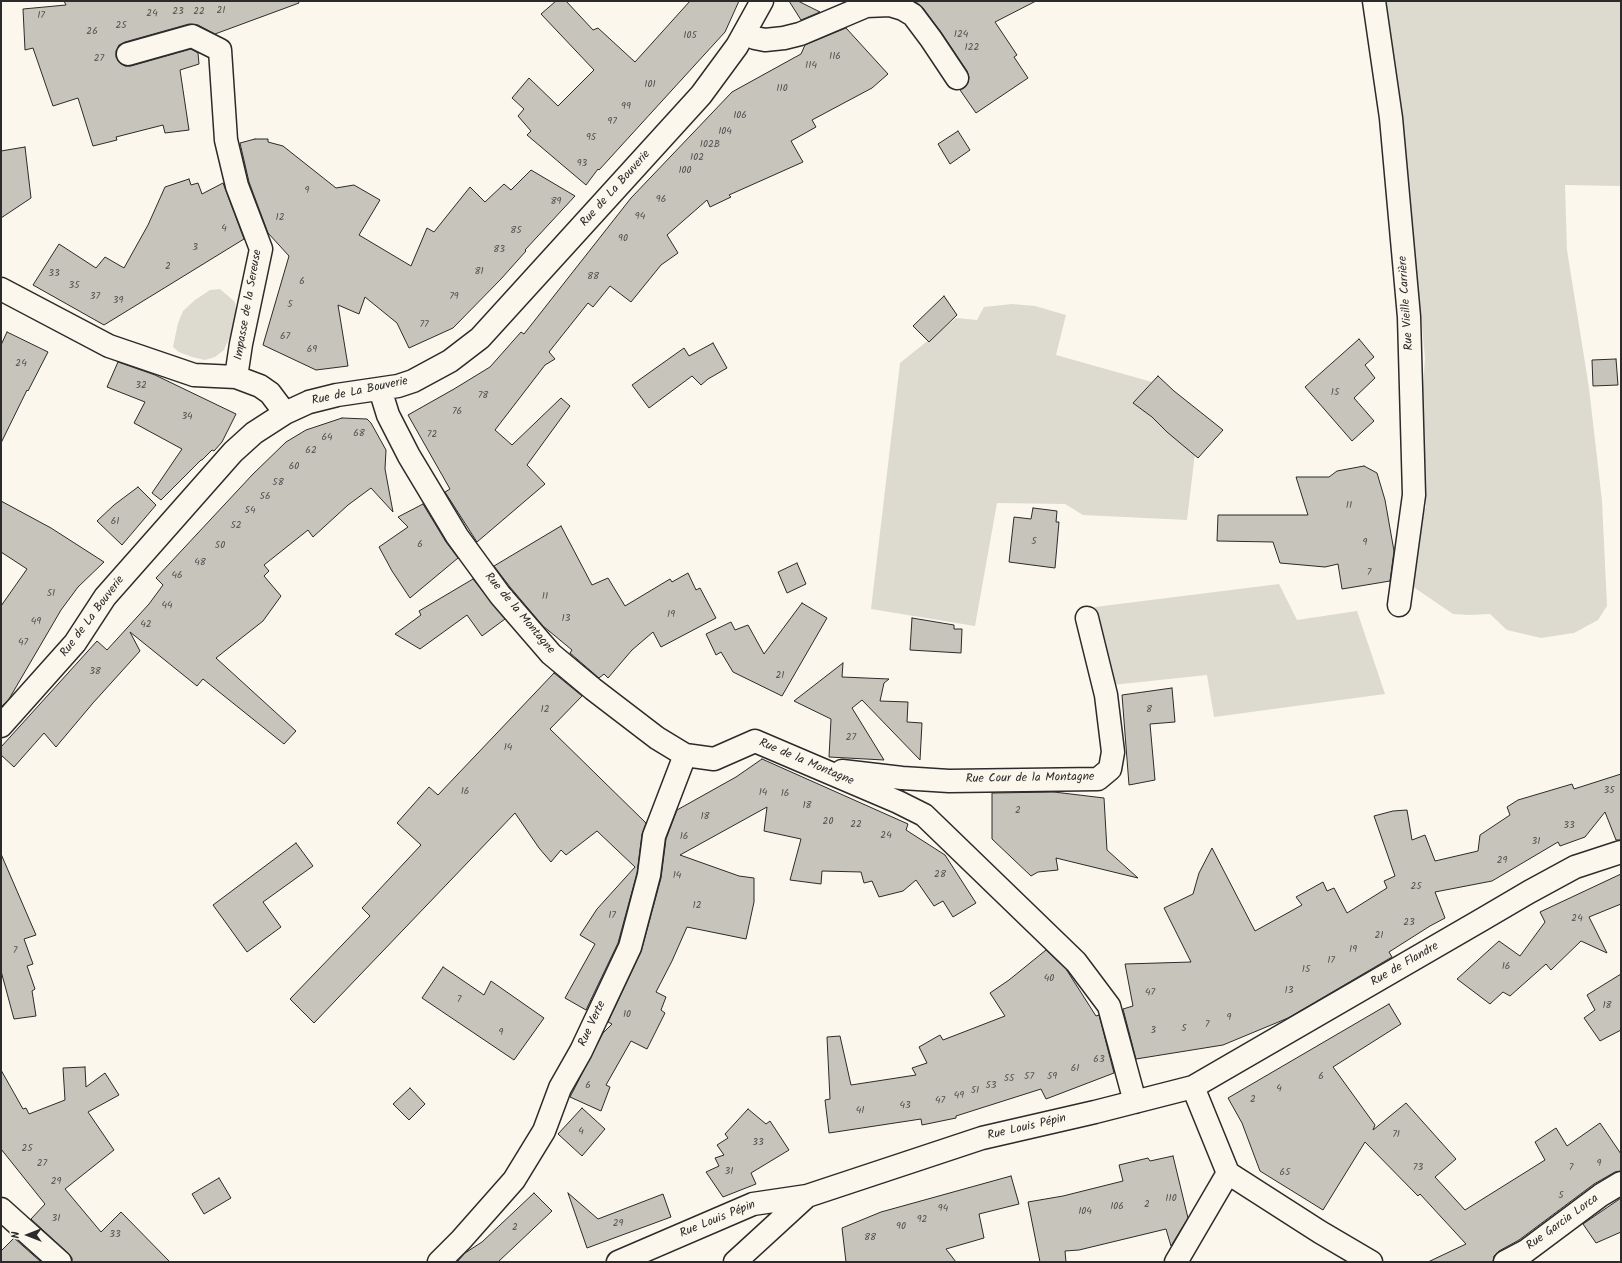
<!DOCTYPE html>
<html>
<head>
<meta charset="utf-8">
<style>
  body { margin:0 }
  #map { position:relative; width:1622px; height:1263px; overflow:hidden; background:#fbf7ec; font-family:Kalam,sans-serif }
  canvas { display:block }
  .frame { position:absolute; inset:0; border:2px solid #2b2b2b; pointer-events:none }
  .north { position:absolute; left:8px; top:1215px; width:40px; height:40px; -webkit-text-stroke:3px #fbf7ec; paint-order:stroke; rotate:270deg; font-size:11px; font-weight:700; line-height:16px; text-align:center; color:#2b2b2b }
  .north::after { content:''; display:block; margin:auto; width:14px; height:18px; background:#2b2b2b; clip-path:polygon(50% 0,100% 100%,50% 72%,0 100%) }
</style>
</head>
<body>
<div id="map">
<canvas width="1622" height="1263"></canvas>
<div class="frame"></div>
<div class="north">N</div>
</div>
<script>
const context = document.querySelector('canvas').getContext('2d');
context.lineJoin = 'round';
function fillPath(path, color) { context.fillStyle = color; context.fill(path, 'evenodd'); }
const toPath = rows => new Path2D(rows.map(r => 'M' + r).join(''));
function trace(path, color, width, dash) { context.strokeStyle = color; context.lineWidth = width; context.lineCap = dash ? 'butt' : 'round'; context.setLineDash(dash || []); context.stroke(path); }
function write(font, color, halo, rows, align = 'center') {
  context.font = font + ' Kalam,sans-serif'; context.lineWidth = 3; context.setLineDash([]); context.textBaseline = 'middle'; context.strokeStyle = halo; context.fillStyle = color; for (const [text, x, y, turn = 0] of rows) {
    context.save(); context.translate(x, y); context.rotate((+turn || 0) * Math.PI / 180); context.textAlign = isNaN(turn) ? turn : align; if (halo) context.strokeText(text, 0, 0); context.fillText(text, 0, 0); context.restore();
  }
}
fillPath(toPath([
  [1386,1,1621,1,1621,186,1565,185,1567,250,1589,388,1602,501,1607,606,1598,620,1574,633,1541,638,1507,630,1490,614,1469,615,1453,614,1403,580,1418,521,1426,507,1421,414,1425,358,1400,107],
  [220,289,235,302,236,311,230,336,224,350,215,357,205,360,192,357,179,352,173,347,178,323,183,311,195,300,210,290],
  [1012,304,1035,306,1066,315,1056,355,1152,382,1134,403,1158,419,1195,453,1187,520,1083,515,1065,504,997,503,975,626,871,609,900,363,956,318,977,320,984,307],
  [1279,584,1297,620,1357,611,1385,694,1214,717,1207,675,1112,685,1095,607]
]), '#dddad0');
const building = toPath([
  [64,1,298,1,299,3,215,34,198,25,189,24,125,42,119,45,116,51,116,57,120,63,125,66,131,66,191,49,198,53,199,64,180,70,189,130,165,133,163,125,116,137,117,140,93,146,78,98,53,106,33,48,25,50,23,9,66,5,64,1],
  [556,1,566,1,593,30,598,28,635,62,690,1,739,1,725,32,599,170,598,169,586,185,527,135,531,131,518,116,524,109,512,98,529,78,558,106,594,70,541,14,556,1],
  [789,1,798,1,820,12,801,20,789,1],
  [915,1,1036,1,995,22,1017,55,1014,57,1028,78,976,113,960,90,964,88,968,83,969,77,967,71,941,32,923,8,915,1],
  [846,28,888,74,872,88,812,120,816,127,791,141,803,162,729,195,731,197,710,207,707,200,667,235,678,253,661,265,631,302,610,286,593,307,588,303,549,352,555,359,545,365,495,430,512,445,561,398,570,406,527,465,545,484,477,542,445,492,450,489,408,415,454,389,490,367,521,332,524,334,631,198,732,92,790,60,801,54,805,45,846,28],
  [958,131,970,150,950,164,938,144,958,131],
  [255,139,268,139,268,142,283,146,336,188,354,185,380,200,359,235,411,266,427,228,434,232,470,187,485,202,504,184,511,190,531,170,575,196,525,250,526,251,501,279,453,328,409,348,397,323,365,297,359,314,338,305,348,366,316,370,263,345,289,256,268,233,249,182,240,143,255,139],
  [25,147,31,198,1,218,1,151,25,147],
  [189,179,191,185,198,183,202,194,223,183,244,239,104,325,33,285,59,244,96,268,105,257,124,268,148,225,165,187,189,179],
  [944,296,957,315,929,342,913,326,944,296],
  [7,332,48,352,28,391,27,390,1,443,1,345,7,332],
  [1359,339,1374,357,1365,365,1375,378,1354,398,1374,421,1352,441,1305,387,1359,339],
  [713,343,727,368,708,379,701,385,692,376,649,408,632,385,684,348,689,356,713,343],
  [1616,359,1618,385,1593,386,1592,360,1616,359],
  [118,362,155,375,236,414,222,442,214,451,212,450,202,460,201,460,161,500,152,493,182,449,134,423,145,402,107,387,118,362],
  [1158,376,1174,391,1223,430,1198,458,1167,432,1152,417,1133,403,1158,376],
  [342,418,367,419,371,423,386,450,385,469,393,512,371,488,348,505,313,537,308,530,264,565,269,571,264,576,281,596,263,621,216,658,296,731,284,744,203,679,197,686,130,632,140,651,93,703,56,747,44,733,14,767,1,755,1,747,97,641,107,650,149,604,163,585,156,578,253,474,286,442,306,430,342,418],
  [1364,466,1377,473,1385,500,1394,551,1390,581,1342,589,1338,564,1325,567,1280,563,1273,542,1217,541,1218,515,1308,515,1296,477,1329,477,1337,471,1364,466],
  [138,487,156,505,122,545,97,521,114,505,138,487],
  [1,501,51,528,104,562,78,587,61,610,9,699,1,707,1,606,27,569,1,552,1,501],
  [423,504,446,542,458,558,410,598,392,571,379,547,408,527,398,517,423,504],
  [1033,508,1057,511,1056,522,1059,522,1055,568,1009,562,1014,517,1031,519,1033,508],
  [561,526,592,585,608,578,625,606,670,579,672,582,688,573,696,590,700,588,716,618,661,647,653,632,632,650,608,678,604,674,599,678,570,653,572,650,543,626,510,587,494,566,561,526],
  [797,563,806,584,787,593,778,572,797,563],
  [473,579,505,619,482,636,467,615,420,649,395,634,421,615,419,611,473,579],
  [802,603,827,618,782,696,733,672,721,652,716,655,706,634,731,622,735,630,748,625,764,654,802,603],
  [912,618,954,625,954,629,962,629,961,653,910,650,912,618],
  [843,663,842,677,889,679,884,683,880,701,908,702,907,722,922,723,920,760,862,700,852,708,884,760,829,757,831,719,794,701,843,663],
  [554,673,582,696,550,729,646,823,642,834,637,873,618,943,586,1010,565,998,595,944,580,935,597,909,635,867,597,831,566,855,561,850,551,862,539,848,515,813,314,1023,290,999,370,916,362,908,421,845,397,823,429,787,438,795,554,673],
  [1172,688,1175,722,1150,724,1155,780,1129,785,1122,695,1172,688],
  [762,759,908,824,906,830,945,855,976,903,953,917,943,901,934,906,916,880,903,891,879,897,872,881,864,883,861,872,822,871,821,884,790,880,801,839,764,831,767,807,680,855,739,876,754,878,754,902,746,939,687,927,672,961,656,992,666,997,661,1010,665,1013,647,1049,631,1041,606,1085,610,1087,601,1111,570,1097,603,1033,612,1024,608,1022,641,952,661,878,666,839,677,810,736,777,762,759],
  [1621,774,1621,840,1616,840,1605,812,1585,837,1560,846,1558,842,1492,881,1435,892,1445,918,1430,926,1389,952,1392,957,1288,1018,1223,1045,1136,1059,1123,1009,1133,1006,1125,964,1191,962,1164,908,1193,894,1199,873,1212,848,1255,931,1302,905,1296,897,1323,882,1327,891,1334,888,1347,913,1387,888,1384,881,1395,876,1374,816,1393,811,1407,810,1412,840,1425,835,1435,861,1478,851,1480,835,1510,815,1507,807,1518,800,1572,784,1574,789,1621,774],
  [1054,792,1104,798,1107,850,1138,878,1056,858,1058,870,1038,872,1031,876,992,839,992,793,1054,792],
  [296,843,313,866,263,902,281,927,247,952,213,905,296,843],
  [1,854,36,935,24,939,33,964,27,966,35,989,32,991,36,1016,14,1019,1,971,1,854],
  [1621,874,1621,904,1589,917,1607,953,1581,941,1551,970,1546,964,1510,996,1503,992,1490,1004,1457,979,1499,941,1520,956,1545,922,1540,912,1621,874],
  [1046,950,1066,969,1096,1016,1099,1015,1114,1073,1046,1099,1041,1089,956,1116,956,1118,922,1125,921,1119,829,1133,825,1100,830,1099,827,1037,840,1036,851,1085,916,1075,912,1068,927,1063,919,1047,940,1035,943,1040,1005,1016,990,993,1009,980,1046,950],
  [443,967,484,995,491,981,544,1018,514,1060,422,998,443,967],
  [1621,974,1621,1030,1600,1041,1584,1018,1595,1010,1587,995,1621,974],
  [1389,1004,1401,1024,1333,1067,1375,1125,1373,1130,1406,1103,1456,1159,1435,1177,1465,1210,1545,1160,1535,1142,1556,1128,1567,1146,1600,1123,1621,1154,1621,1171,1615,1172,1594,1184,1519,1240,1499,1251,1494,1256,1493,1262,1428,1262,1466,1244,1420,1194,1418,1196,1365,1142,1323,1210,1260,1171,1242,1123,1228,1098,1389,1004],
  [85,1067,86,1087,105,1073,119,1095,88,1112,114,1150,65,1189,101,1232,121,1212,170,1262,72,1262,72,1258,68,1253,31,1219,45,1204,1,1149,1,1070,23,1109,26,1108,29,1114,65,1100,63,1068,85,1067],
  [410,1088,425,1104,409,1120,393,1104,410,1088],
  [582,1108,605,1129,582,1156,558,1134,582,1108],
  [748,1109,766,1124,770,1121,789,1150,751,1173,756,1184,723,1197,706,1172,719,1166,715,1158,724,1155,717,1145,728,1138,725,1134,748,1109],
  [1173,1156,1188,1218,1171,1246,1166,1229,1079,1250,1065,1251,1066,1262,1040,1262,1028,1202,1063,1196,1123,1181,1119,1165,1148,1158,1150,1161,1173,1156],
  [1011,1176,1019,1204,979,1214,984,1238,946,1249,956,1262,846,1262,842,1228,881,1212,1011,1176],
  [219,1178,231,1198,204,1214,192,1194,219,1178],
  [534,1193,552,1211,498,1262,457,1262,465,1253,482,1242,534,1193],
  [568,1193,598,1219,663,1194,671,1217,587,1248,568,1193],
  [1621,1198,1621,1232,1596,1243,1583,1224,1621,1198],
  [14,1238,41,1262,1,1262,1,1251,14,1238]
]);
fillPath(building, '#c7c4bc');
trace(building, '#2b2b2b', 1);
const minor = toPath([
  [1374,1,1391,118,1409,317,1414,495,1399,605],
  [745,34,755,38,765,40,784,38,800,34,866,6,890,5,903,9,913,15,931,39,957,78],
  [128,54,192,36,220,50,226,140,237,186,261,249,241,344,236,377],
  [1,289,109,346,194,375,236,377,260,386,270,393,285,413],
  [380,389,388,415,409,456,457,536,500,595,551,654,593,689,657,738,685,755,714,759,755,741,898,802,924,815,1076,962,1109,1006,1135,1102],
  [1,726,75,643,105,597,233,452,254,433,285,413,309,402,337,395,398,386,413,381,450,361,480,338,701,95,737,46,762,1],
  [842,771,902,778,949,781,1098,779,1110,769,1113,752,1106,695,1087,618],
  [1193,1087,1228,1173,1320,1232,1371,1262],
  [1,1209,60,1262],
  [439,1262,461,1240,514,1180,544,1131,560,1088,581,1051,630,947,649,875,654,836,685,755],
  [618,1262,753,1204,807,1196,982,1138,1095,1112,1193,1087,1483,919,1529,892,1575,867,1621,852],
  [735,1262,807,1196],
  [1176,1262,1228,1173],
  [1505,1262,1526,1251,1601,1195,1621,1183]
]);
trace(minor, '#2b2b2b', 25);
trace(minor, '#fbf7ec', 22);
write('10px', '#52514f', null, [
  ["21",221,11],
  ["23",178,12],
  ["22",199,12],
  ["24",152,14],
  ["17",41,16],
  ["25",121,26],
  ["26",92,32],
  ["124",961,35],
  ["105",690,36],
  ["122",972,48],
  ["116",835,57],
  ["27",99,59],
  ["114",811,66],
  ["101",650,85],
  ["110",782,89],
  ["99",626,107],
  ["106",740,116],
  ["97",612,122],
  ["104",725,132],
  ["95",591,138],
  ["102B",710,145],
  ["102",697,158],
  ["93",582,164],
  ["100",685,171],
  ["9",307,191],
  ["96",661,200],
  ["89",556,202],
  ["94",640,217],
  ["12",280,218],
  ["4",224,229],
  ["85",516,231],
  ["90",623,239],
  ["3",195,248],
  ["83",499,250],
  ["2",168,267],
  ["81",479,272],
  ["33",54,274],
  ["88",593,277],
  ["6",302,282],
  ["35",74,286],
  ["37",95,297],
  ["79",454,297],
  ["39",118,301],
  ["5",290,305],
  ["77",424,325],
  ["67",285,337],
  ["69",312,350],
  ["24",21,364],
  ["32",141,386],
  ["15",1335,393],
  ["78",483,396],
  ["76",457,412],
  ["34",187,417],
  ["68",359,434],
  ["72",432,435],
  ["64",327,438],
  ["62",311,451],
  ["60",294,467],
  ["58",278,483],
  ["56",265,497],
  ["11",1349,506],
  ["54",250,511],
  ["61",115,522],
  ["52",236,526],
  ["5",1034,542],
  ["9",1365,543],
  ["6",420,545],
  ["50",220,546],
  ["48",200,563],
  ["7",1369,573],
  ["46",177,576],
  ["51",51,594],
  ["11",545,597],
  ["44",167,606],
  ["19",671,615],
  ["13",566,619],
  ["49",36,622],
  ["42",146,625],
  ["47",23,643],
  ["38",95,672],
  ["21",780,676],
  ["12",545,710],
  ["8",1149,710],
  ["27",851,738],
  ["14",508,748],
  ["35",1609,791],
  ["16",465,792],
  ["14",763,793],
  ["16",785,794],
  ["18",807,806],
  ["2",1018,811],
  ["18",705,817],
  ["20",828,822],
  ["22",856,825],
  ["33",1569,826],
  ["24",886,836],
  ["16",684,837],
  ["31",1536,842],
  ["29",1502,861],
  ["28",940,875],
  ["14",677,876],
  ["25",1416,887],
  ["12",697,906],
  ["17",612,916],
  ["24",1577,919],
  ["23",1409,923],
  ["21",1379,936],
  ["19",1353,950],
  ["7",15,951],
  ["17",1331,961],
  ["16",1506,967],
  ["15",1306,970],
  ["40",1049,979],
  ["13",1289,991],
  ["47",1150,993],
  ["7",459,1000],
  ["18",1607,1006],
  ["10",627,1015],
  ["9",1229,1018],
  ["7",1207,1025],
  ["5",1184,1029],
  ["3",1153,1031],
  ["9",501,1033],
  ["63",1099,1060],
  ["61",1075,1069],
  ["57",1029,1077],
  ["59",1052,1077],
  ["6",1321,1077],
  ["55",1009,1079],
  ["6",588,1086],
  ["53",991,1086],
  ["4",1279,1089],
  ["51",975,1091],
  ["49",959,1096],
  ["2",1253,1100],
  ["47",940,1101],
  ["43",905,1106],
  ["41",860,1111],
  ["4",581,1132],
  ["71",1396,1135],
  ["33",758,1143],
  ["25",27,1149],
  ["27",42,1164],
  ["9",1599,1164],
  ["73",1418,1168],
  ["7",1571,1168],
  ["31",729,1172],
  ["65",1285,1173],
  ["29",56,1182],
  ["5",1561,1196],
  ["110",1171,1199],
  ["2",1147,1205],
  ["106",1117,1207],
  ["94",943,1209],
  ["104",1085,1212],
  ["31",56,1219],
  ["92",922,1220],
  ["29",618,1224],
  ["90",901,1227],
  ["2",515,1228],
  ["33",115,1235],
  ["88",870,1238]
]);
write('12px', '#2b2b2b', '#fbf7ec', [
  ["Rue de La Bouverie",616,189,-48],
  ["Rue Vieille Carrière",1407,303,-94],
  ["Impasse de la Sereuse",249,305,-80],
  ["Rue de La Bouverie",360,392,-12],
  ["Rue de la Montagne",519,614,50],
  ["Rue de La Bouverie",93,617,-53],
  ["Rue de la Montagne",806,763,23],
  ["Rue Cour de la Montagne",1030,779,-1],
  ["Rue de Flandre",1405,965,-30],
  ["Rue Verte",593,1024,-65],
  ["Rue Louis Pépin",1027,1128,-13],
  ["Rue Louis Pépin",718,1220,-22],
  ["Rue Garcia Lorca",1563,1223,-36]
]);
</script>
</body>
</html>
